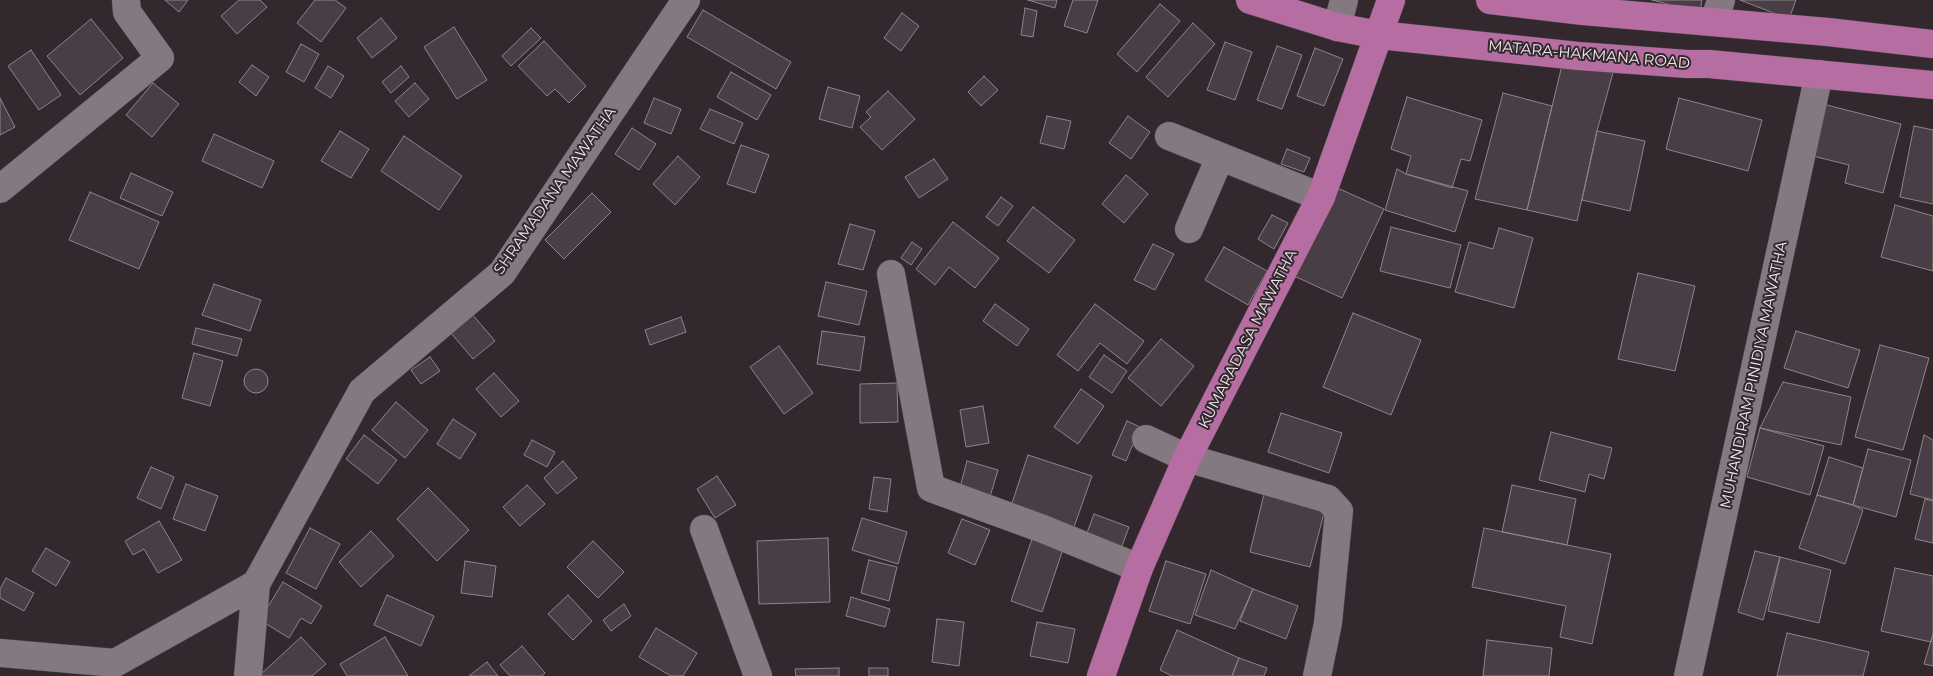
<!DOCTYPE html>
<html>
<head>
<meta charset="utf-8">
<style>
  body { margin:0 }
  canvas { display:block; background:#32282e }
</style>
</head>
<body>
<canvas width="1933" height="676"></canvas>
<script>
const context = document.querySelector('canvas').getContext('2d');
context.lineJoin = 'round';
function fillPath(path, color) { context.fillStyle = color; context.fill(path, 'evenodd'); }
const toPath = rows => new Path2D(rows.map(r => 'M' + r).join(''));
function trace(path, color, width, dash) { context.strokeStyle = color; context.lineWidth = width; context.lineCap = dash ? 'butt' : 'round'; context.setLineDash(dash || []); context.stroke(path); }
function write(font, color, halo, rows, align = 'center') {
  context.font = font + ' Montserrat,sans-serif'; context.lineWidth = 4; context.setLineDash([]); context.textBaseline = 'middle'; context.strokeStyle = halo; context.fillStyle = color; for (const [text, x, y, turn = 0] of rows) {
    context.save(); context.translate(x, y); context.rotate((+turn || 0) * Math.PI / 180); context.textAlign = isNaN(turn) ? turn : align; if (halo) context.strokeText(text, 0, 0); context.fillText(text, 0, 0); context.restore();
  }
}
const building = toPath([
  [165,0,188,0,179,12,165,0],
  [239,0,260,0,267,7,237,34,221,16,239,0],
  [315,0,335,0,346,8,321,42,297,23,315,0],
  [1028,0,1057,0,1055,8,1028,0],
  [1073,0,1098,0,1087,33,1064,26,1073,0],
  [1652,0,1702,0,1700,12,1652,0],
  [1740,0,1796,0,1789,19,1740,0],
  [1160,4,1180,21,1137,72,1117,54,1160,4],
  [1025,8,1037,11,1033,37,1021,35,1025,8],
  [703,10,791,62,776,89,687,37,703,10],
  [902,13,919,26,901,51,884,38,902,13],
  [381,18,397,38,372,58,357,38,381,18],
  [91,19,123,58,80,95,47,56,91,19],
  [1193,23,1215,44,1168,97,1146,77,1193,23],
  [454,27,487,80,457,99,424,47,454,27],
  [531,28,541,38,511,66,502,56,531,28],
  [544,41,586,86,569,103,555,89,547,96,518,66,544,41],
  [1225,42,1252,52,1235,100,1207,90,1225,42],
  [301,44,319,54,304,82,286,72,301,44],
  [1277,46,1302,55,1282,109,1257,100,1277,46],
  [1315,48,1343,59,1324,106,1297,96,1315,48],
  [31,50,61,95,39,110,8,66,31,50],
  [1564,57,1614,69,1597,131,1577,221,1527,210,1564,57],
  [252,65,269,77,256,96,239,82,252,65],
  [328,66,344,76,331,98,315,88,328,66],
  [401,66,409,77,391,93,382,82,401,66],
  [731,72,771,95,757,120,717,97,731,72],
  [984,76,998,90,981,106,968,92,984,76],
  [153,83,179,104,152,137,126,115,153,83],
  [415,83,429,99,409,117,395,101,415,83],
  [828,87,860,96,852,128,819,119,828,87],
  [888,91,915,119,882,150,860,127,871,117,866,112,888,91],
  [1503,93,1552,106,1527,210,1475,199,1503,93],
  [1407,97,1482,120,1470,161,1461,159,1452,188,1406,174,1411,156,1391,149,1407,97],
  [0,98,15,127,0,135,0,98],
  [654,98,681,109,671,134,644,123,654,98],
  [1679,98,1762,120,1748,171,1666,149,1679,98],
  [1823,104,1901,124,1883,193,1845,183,1849,165,1809,155,1823,104],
  [710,109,743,123,734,144,700,129,710,109],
  [1047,116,1071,121,1064,149,1040,143,1047,116],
  [1128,116,1150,132,1131,159,1109,143,1128,116],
  [1914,126,1933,130,1933,204,1900,197,1914,126],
  [632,128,656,144,639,170,615,154,632,128],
  [340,131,369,149,351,178,321,161,340,131],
  [1597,131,1645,141,1630,211,1582,200,1597,131],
  [214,134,274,161,262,188,202,161,214,134],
  [404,136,462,176,439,210,381,171,404,136],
  [741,145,769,155,755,193,727,184,741,145],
  [1287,149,1310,158,1304,172,1281,164,1287,149],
  [678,156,700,177,675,205,653,184,678,156],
  [934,159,948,179,919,198,905,177,934,159],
  [1397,169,1406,174,1468,191,1455,232,1385,210,1397,169],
  [131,173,173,192,162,216,120,198,131,173],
  [1126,175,1148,194,1124,223,1102,204,1126,175],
  [1333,186,1384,209,1342,298,1292,275,1333,186],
  [90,192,159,222,139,269,69,240,90,192],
  [592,193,611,212,564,259,545,240,592,193],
  [1001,197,1013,206,998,226,986,217,1001,197],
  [1895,205,1933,216,1933,271,1881,257,1895,205],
  [1033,207,1075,240,1049,273,1007,241,1033,207],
  [1272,215,1288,223,1274,249,1258,239,1272,215],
  [953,222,999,258,975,288,949,267,935,285,916,269,953,222],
  [850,224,875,231,863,270,838,264,850,224],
  [1391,227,1461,245,1450,288,1380,271,1391,227],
  [1499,228,1533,238,1514,308,1455,292,1469,242,1493,249,1499,228],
  [912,242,922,249,911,265,901,258,912,242],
  [1153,244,1174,254,1155,290,1134,280,1153,244],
  [1224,247,1267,271,1248,305,1205,280,1224,247],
  [1638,273,1695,286,1675,371,1618,359,1638,273],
  [826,282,867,291,859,325,818,316,826,282],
  [214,284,261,300,250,331,202,315,214,284],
  [995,304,1029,329,1017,346,983,321,995,304],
  [1095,304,1144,341,1127,364,1100,343,1078,371,1057,355,1095,304],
  [1353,313,1421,340,1391,415,1323,387,1353,313],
  [472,314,495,341,473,359,450,332,472,314],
  [681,317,686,332,650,345,645,330,681,317],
  [196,328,242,339,237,356,192,344,196,328],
  [822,331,865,337,860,371,817,364,822,331],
  [1796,331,1860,350,1848,388,1784,368,1796,331],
  [1161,339,1194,366,1161,406,1128,378,1161,339],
  [1880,345,1929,358,1903,450,1855,437,1880,345],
  [779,346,813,393,784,414,750,367,779,346],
  [194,353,223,361,210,406,182,398,194,353],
  [1104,355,1127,371,1112,393,1089,377,1104,355],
  [430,357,440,371,421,384,411,370,430,357],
  '244 381a12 12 0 1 1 24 0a12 12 0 1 1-24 0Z',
  [494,373,519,401,501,417,476,389,494,373],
  [1783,382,1851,397,1841,445,1760,428,1783,382],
  [897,383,898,422,860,423,860,384,897,383],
  [1081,389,1104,406,1078,444,1054,427,1081,389],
  [396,402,428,430,405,458,372,430,396,402],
  [983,406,989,443,966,447,960,410,983,406],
  [1281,413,1342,433,1329,473,1268,452,1281,413],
  [453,419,476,434,460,459,437,444,453,419],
  [1127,421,1140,427,1126,461,1112,455,1127,421],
  [1760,428,1824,446,1810,495,1747,477,1760,428],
  [1551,432,1612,448,1604,479,1589,474,1585,492,1539,480,1551,432],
  [364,435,397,460,378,484,346,459,364,435],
  [1924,435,1933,440,1933,500,1910,494,1924,435],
  [532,440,555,452,547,467,524,455,532,440],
  [1868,449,1911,460,1896,517,1853,505,1868,449],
  [1028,455,1092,476,1074,527,1011,506,1028,455],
  [1829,457,1863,468,1853,505,1817,495,1829,457],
  [563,461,577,478,557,494,544,478,563,461],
  [967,461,998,470,989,500,959,491,967,461],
  [151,467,174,477,161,509,137,498,151,467],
  [717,476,736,505,715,518,697,489,717,476],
  [874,477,891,479,887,512,869,509,874,477],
  [186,484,218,496,205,531,173,519,186,484],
  [527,485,545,504,520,526,503,507,527,485],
  [1512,485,1576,499,1567,545,1502,532,1512,485],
  [428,488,469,530,437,561,397,519,428,488],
  [1264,494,1325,509,1310,567,1250,552,1264,494],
  [1817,495,1853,505,1863,510,1845,564,1799,548,1817,495],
  [1925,499,1933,501,1933,543,1915,539,1925,499],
  [1094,514,1129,527,1119,554,1084,541,1094,514],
  [862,518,907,532,898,564,852,550,862,518],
  [962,519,990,530,975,565,948,553,962,519],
  [159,521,182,560,158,573,144,549,133,555,125,541,159,521],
  [310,528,340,544,316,589,286,573,310,528],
  [1484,528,1611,554,1592,644,1560,637,1566,606,1472,587,1484,528],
  [371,531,394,556,361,587,339,562,371,531],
  [1033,536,1064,546,1042,612,1011,601,1033,536],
  [828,538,830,602,759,604,757,541,828,538],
  [593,541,624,572,598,598,567,567,593,541],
  [46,548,70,562,56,586,32,571,46,548],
  [1755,551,1780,557,1763,620,1738,612,1755,551],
  [1780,557,1831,570,1819,623,1768,611,1780,557],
  [869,560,897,567,889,601,861,593,869,560],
  [465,561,496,566,492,597,461,593,465,561],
  [1166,561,1206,574,1190,624,1149,611,1166,561],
  [1895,568,1933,576,1933,634,1931,642,1881,631,1895,568],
  [1211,570,1253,589,1235,629,1195,615,1211,570],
  [6,578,34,593,24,611,0,598,0,589,6,578],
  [283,582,322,606,311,624,301,618,289,638,260,620,283,582],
  [1253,589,1298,606,1286,639,1240,621,1253,589],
  [387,595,434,616,421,646,374,625,387,595],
  [568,595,592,621,573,640,548,614,568,595],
  [851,597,890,609,885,627,846,616,851,597],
  [624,604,631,616,611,631,603,620,624,604],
  [937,619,964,622,959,666,932,662,937,619],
  [1037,622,1075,629,1068,663,1030,656,1037,622],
  [656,628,697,653,683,676,671,676,639,657,656,628],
  [1177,630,1239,658,1232,676,1172,676,1160,670,1177,630],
  [1787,633,1869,652,1863,676,1777,676,1787,633],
  [1933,634,1933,666,1924,664,1933,634],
  [301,637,326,664,312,676,259,676,301,637],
  [385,637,408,676,347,676,340,664,385,637],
  [1487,640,1552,648,1549,676,1483,676,1487,640],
  [522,646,545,673,542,676,510,676,500,665,522,646],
  [1239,658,1267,668,1264,676,1232,676,1239,658],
  [487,662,498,676,469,676,487,662],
  [839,668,839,676,796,676,795,669,839,668],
  [869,668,888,668,888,676,869,676,869,668]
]);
fillPath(building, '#493e45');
trace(building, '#8f838b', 1);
const minor = toPath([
  [1714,22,1721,0],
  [1337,27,1344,0],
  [1169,136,1321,197],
  [0,189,160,58,127,12,126,0],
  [1189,229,1220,157],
  [891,274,931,488,1043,529,1139,568],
  [1146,439,1187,458,1328,499,1339,511,1328,623,1317,676],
  [704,529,758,676],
  [0,653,115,663,256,584],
  [248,676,256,584,362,391,502,273,686,0],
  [1688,676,1819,74]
]);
const major = toPath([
  [1250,0,1337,27,1379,35,1578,56,1687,64,1709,64,1933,85],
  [1490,0,1583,11,1828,32,1933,44],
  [1101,676,1139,568,1187,458,1321,197,1391,0]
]);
trace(minor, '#4c454a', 29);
trace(major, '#4c454a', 29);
trace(minor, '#847980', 28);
trace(major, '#b66ea2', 28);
write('15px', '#efe9ed', '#32282e', [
  ["MATARA-HAKMANA ROAD",1589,55,5],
  ["SHRAMADANA MAWATHA",555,191,-55],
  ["KUMARADASA MAWATHA",1248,339,-63],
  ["MUHANDIRAM PINIDIYA MAWATHA",1754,375,-78]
]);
</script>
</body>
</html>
